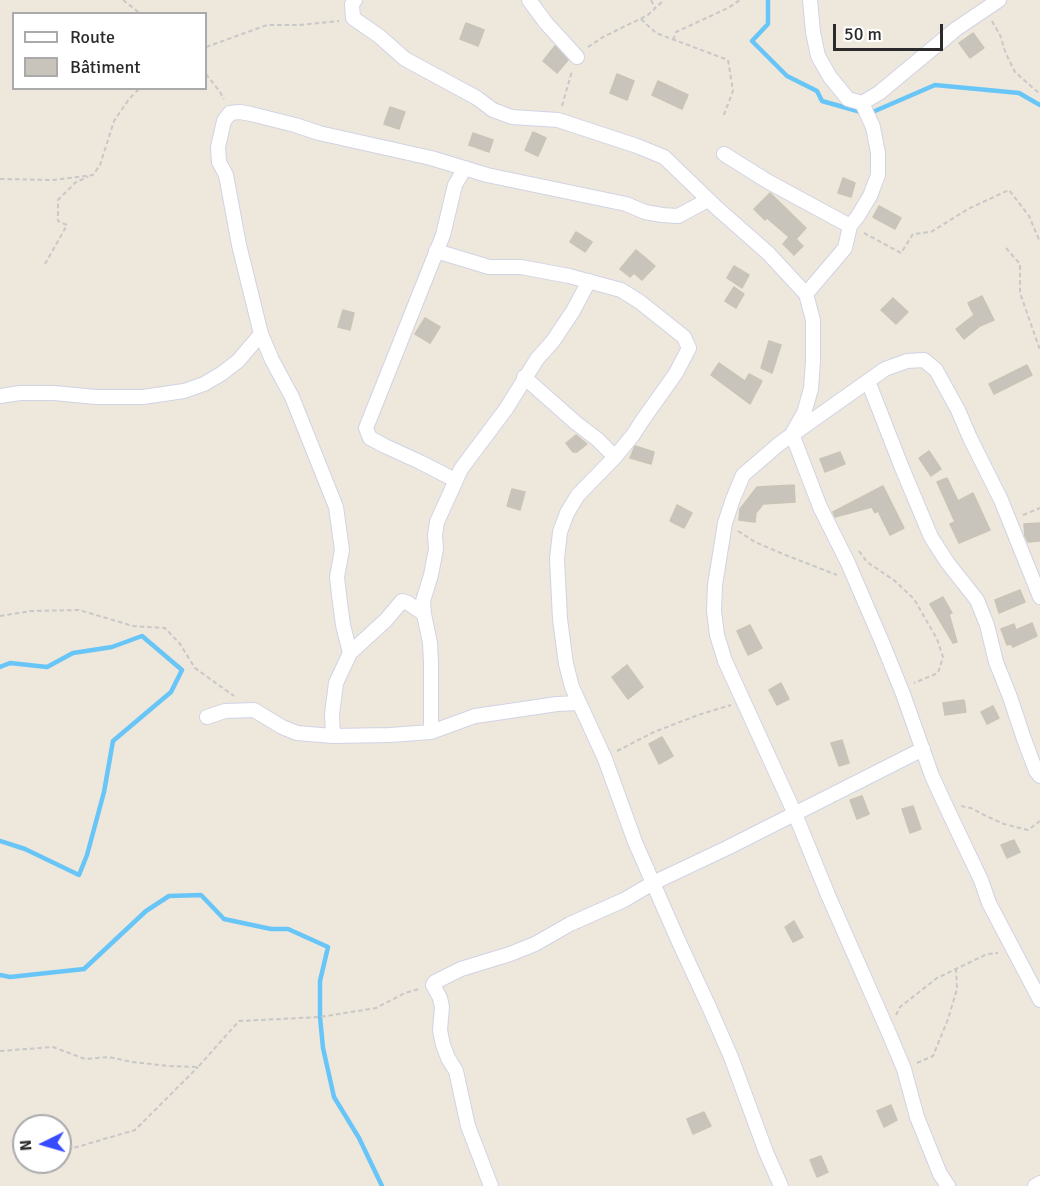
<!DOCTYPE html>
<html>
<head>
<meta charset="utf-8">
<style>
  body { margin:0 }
  #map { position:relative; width:1040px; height:1186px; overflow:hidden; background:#eee7dc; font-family:Signika,sans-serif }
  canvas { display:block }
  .legend { position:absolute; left:12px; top:12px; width:195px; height:78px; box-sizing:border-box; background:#fff; border:2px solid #aaa; margin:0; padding:8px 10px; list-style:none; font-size:18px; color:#2b2b2b }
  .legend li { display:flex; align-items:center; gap:12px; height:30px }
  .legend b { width:30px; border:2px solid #aaa }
  .north { position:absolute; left:12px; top:1114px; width:60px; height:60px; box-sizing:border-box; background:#fff; border:2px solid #aaa; border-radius:50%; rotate:265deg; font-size:16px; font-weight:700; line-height:24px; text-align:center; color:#2b2b2b }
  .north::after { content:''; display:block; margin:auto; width:21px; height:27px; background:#384cff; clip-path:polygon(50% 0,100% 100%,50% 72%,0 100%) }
  .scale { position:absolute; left:833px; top:24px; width:110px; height:27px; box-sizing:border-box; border:3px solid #2b2b2b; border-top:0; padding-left:8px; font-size:18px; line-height:21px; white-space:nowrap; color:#2b2b2b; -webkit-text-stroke:4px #fff; paint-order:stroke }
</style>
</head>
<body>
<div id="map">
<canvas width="1040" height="1186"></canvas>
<ul class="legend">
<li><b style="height:8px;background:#fff"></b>Route</li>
<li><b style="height:16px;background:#c9c4bb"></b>Bâtiment</li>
</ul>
<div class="north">N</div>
<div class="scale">50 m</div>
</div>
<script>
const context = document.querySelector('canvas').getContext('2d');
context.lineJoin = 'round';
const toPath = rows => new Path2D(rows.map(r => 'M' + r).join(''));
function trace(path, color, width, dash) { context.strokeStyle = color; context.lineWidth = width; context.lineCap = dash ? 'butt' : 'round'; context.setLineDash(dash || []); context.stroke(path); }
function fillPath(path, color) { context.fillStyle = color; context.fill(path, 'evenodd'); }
trace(toPath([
  [768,0,768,24,752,41,787,76,817,91,822,101,868,114,935,85,1019,93,1040,105],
  [0,667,10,663,47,667,73,653,112,647,142,636,182,670,171,692,113,741,104,792,87,855,79,875,25,849,0,841],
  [0,975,10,977,84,969,146,911,169,896,201,895,224,919,271,929,288,929,328,947,320,981,320,1017,323,1048,334,1097,359,1138,382,1186]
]), '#68c5f7', 4.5);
const building = toPath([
  [466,23,484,30,478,46,460,39,466,23],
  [973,33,984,48,970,58,959,43,973,33],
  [555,46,568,60,557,73,543,61,555,46],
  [617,74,634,81,627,100,610,93,617,74],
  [658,81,688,95,682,109,652,95,658,81],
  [390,107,405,112,399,129,384,124,390,107],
  [533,132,546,138,538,156,525,150,533,132],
  [473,133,493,140,489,152,469,145,473,133],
  [843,178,855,183,851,197,838,193,843,178],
  [770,193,806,228,796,239,803,246,794,255,783,244,789,237,767,218,765,220,754,209,770,193],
  [879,206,901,218,895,229,873,217,879,206],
  [576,232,592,242,585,252,570,242,576,232],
  [636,250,655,266,642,280,634,273,630,277,620,269,636,250],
  [734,266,749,275,742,288,727,278,734,266],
  [734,287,744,294,736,308,725,301,734,287],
  [982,296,994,320,980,326,964,339,956,329,974,315,968,303,982,296],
  [893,298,908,312,896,324,881,310,893,298],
  [343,310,354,313,350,330,338,327,343,310],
  [425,318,440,327,430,343,415,334,425,318],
  [769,341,781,345,772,373,761,368,769,341],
  [719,363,745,381,749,374,762,381,750,404,711,375,719,363],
  [1027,365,1032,375,994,394,989,384,1027,365],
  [576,435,587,444,577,452,573,452,566,443,576,435],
  [635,446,654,452,651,464,630,458,635,446],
  [929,451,941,469,931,476,919,458,929,451],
  [840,452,845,464,825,472,820,459,840,452],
  [947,478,958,501,973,493,990,530,959,543,950,524,955,522,937,482,947,478],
  [794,485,795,502,763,504,756,513,755,522,739,520,740,509,757,487,794,485],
  [883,486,904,528,890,535,878,511,875,513,872,507,835,517,833,512,883,486],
  [512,489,525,492,520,510,507,506,512,489],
  [677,505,692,513,684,528,670,521,677,505],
  [1040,523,1040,541,1028,542,1025,536,1024,524,1040,523],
  [1020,590,1025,602,999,613,995,600,1020,590],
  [943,597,952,613,949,614,957,642,953,643,930,604,943,597],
  [1032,623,1037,636,1013,647,1011,644,1007,645,1001,629,1014,624,1016,630,1032,623],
  [750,625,762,648,748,655,737,631,750,625],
  [627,665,643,687,628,699,612,677,627,665],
  [781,683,789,699,777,705,769,690,781,683],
  [964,700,966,712,945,715,943,703,964,700],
  [993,706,999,718,987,724,981,712,993,706],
  [662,737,673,756,659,764,649,744,662,737],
  [842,740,849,763,839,766,831,743,842,740],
  [862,796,869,814,857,819,850,800,862,796],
  [913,806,921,829,910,833,902,809,913,806],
  [1014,840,1020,852,1007,858,1001,845,1014,840],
  [794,921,803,937,793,942,785,927,794,921],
  [891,1105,897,1120,884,1127,877,1111,891,1105],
  [704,1112,711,1126,693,1134,687,1119,704,1112],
  [821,1156,828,1172,817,1177,810,1160,821,1156]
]);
fillPath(building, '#c9c4bb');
trace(building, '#c9c4b5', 1.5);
const minor = toPath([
  [355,0,352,4,353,18,379,36,405,59,477,98,493,110,512,117,558,120,637,146,664,157,718,209,768,253,806,294,813,320,813,361,811,389,804,413,792,434,820,507,848,563,882,642,903,694,932,776,950,815,981,880,989,903,1040,1000],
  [529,0,546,23,577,57],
  [810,0,813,32,818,56,830,77,848,99,862,103,879,93,956,29,999,0],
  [724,154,767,181,850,226,845,248,806,294],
  [850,226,858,216,870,196,878,175,878,153,873,127,862,103],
  [436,251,489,267,521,267,569,276,621,290,640,302,684,337,689,348,676,373,642,421,633,435,615,457,578,495,567,513,560,532,557,559,560,619,566,664,572,687,605,759,635,842,678,940,710,1009,731,1057,766,1152,781,1186],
  [524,377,576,423,597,439,615,457],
  [868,381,902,468,931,537,947,562,977,600,987,625,996,662,1010,697,1024,739,1036,771,1040,776],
  [0,396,20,393,54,393,96,397,143,397,184,391,204,384,221,374,238,361,261,334],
  [455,480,420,462,385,446,370,438,366,428,443,235,455,185,465,168],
  [350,653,343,625,339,595,337,577,342,550,336,507,292,397,272,360,261,334,239,245,226,175,219,162,218,147,224,121,230,113,240,112,251,114,295,125,319,133,431,158,487,175,626,204,645,212,662,215,678,216,708,200],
  [207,717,225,711,254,710,282,727,297,733,333,736,390,735,431,732,475,716,496,713,557,704,579,703],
  [431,732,431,662,430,643,424,614,423,601,431,575,436,549,435,535,437,522,461,469,506,409,537,359,553,341,573,311,589,281],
  [333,736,332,714,336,683,350,653,386,620,402,601,408,603,424,614],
  [491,1186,468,1126,456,1071,448,1058,443,1045,440,1030,442,1007,440,998,433,985,435,982,461,969,510,954,535,944,570,924,624,900,653,883,727,848,923,749],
  [948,1186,940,1174,917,1117,904,1069,888,1031,828,895,795,814,725,661,717,635,714,611,715,585,725,523,733,499,743,475,779,444,885,369,907,361,924,360,936,370,958,410,970,438,1001,500,1040,597],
  [1035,1186,1040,1183]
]);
trace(minor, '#d1d3e5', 16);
trace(toPath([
  [123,0,141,14],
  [651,0,655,8],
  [641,19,656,33,728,60,733,91,723,117],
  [992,21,1000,35,1006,54,1015,72,1040,94],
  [673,40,676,32,728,8,740,0],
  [206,47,267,25,299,25,339,21],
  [588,47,603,37,648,15,664,0],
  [206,74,220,92,224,99],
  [562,106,572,71],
  [0,179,53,180,93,175,100,165,114,121,129,99,140,88],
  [864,233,901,253,913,234,931,232,968,209,1009,190,1029,216,1040,242],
  [1006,248,1020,264,1020,293,1040,350],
  [45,264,67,225,58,221,58,200,76,182,88,177],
  [1023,515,1040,508],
  [738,531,755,542,783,554,837,575],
  [859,551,867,562,895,581,914,599,937,639,943,657,938,673,914,683],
  [0,616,31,611,79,610,133,626,165,628,180,644,195,668,234,696],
  [617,751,654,732,698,715,731,705],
  [961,806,971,808,986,816,1004,824,1028,830,1040,821],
  [896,1015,900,1007,937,978,987,954,998,953],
  [0,1051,53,1047,85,1059,109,1057,132,1062,169,1066,198,1067,239,1021,320,1017,376,1008,405,993,419,989],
  [917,1063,933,1056,948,1019,957,989,956,969],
  [60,1152,135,1130,198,1067]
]), '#c8c8c8', 2, [4.5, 3]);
trace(minor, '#fff', 14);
</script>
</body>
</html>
